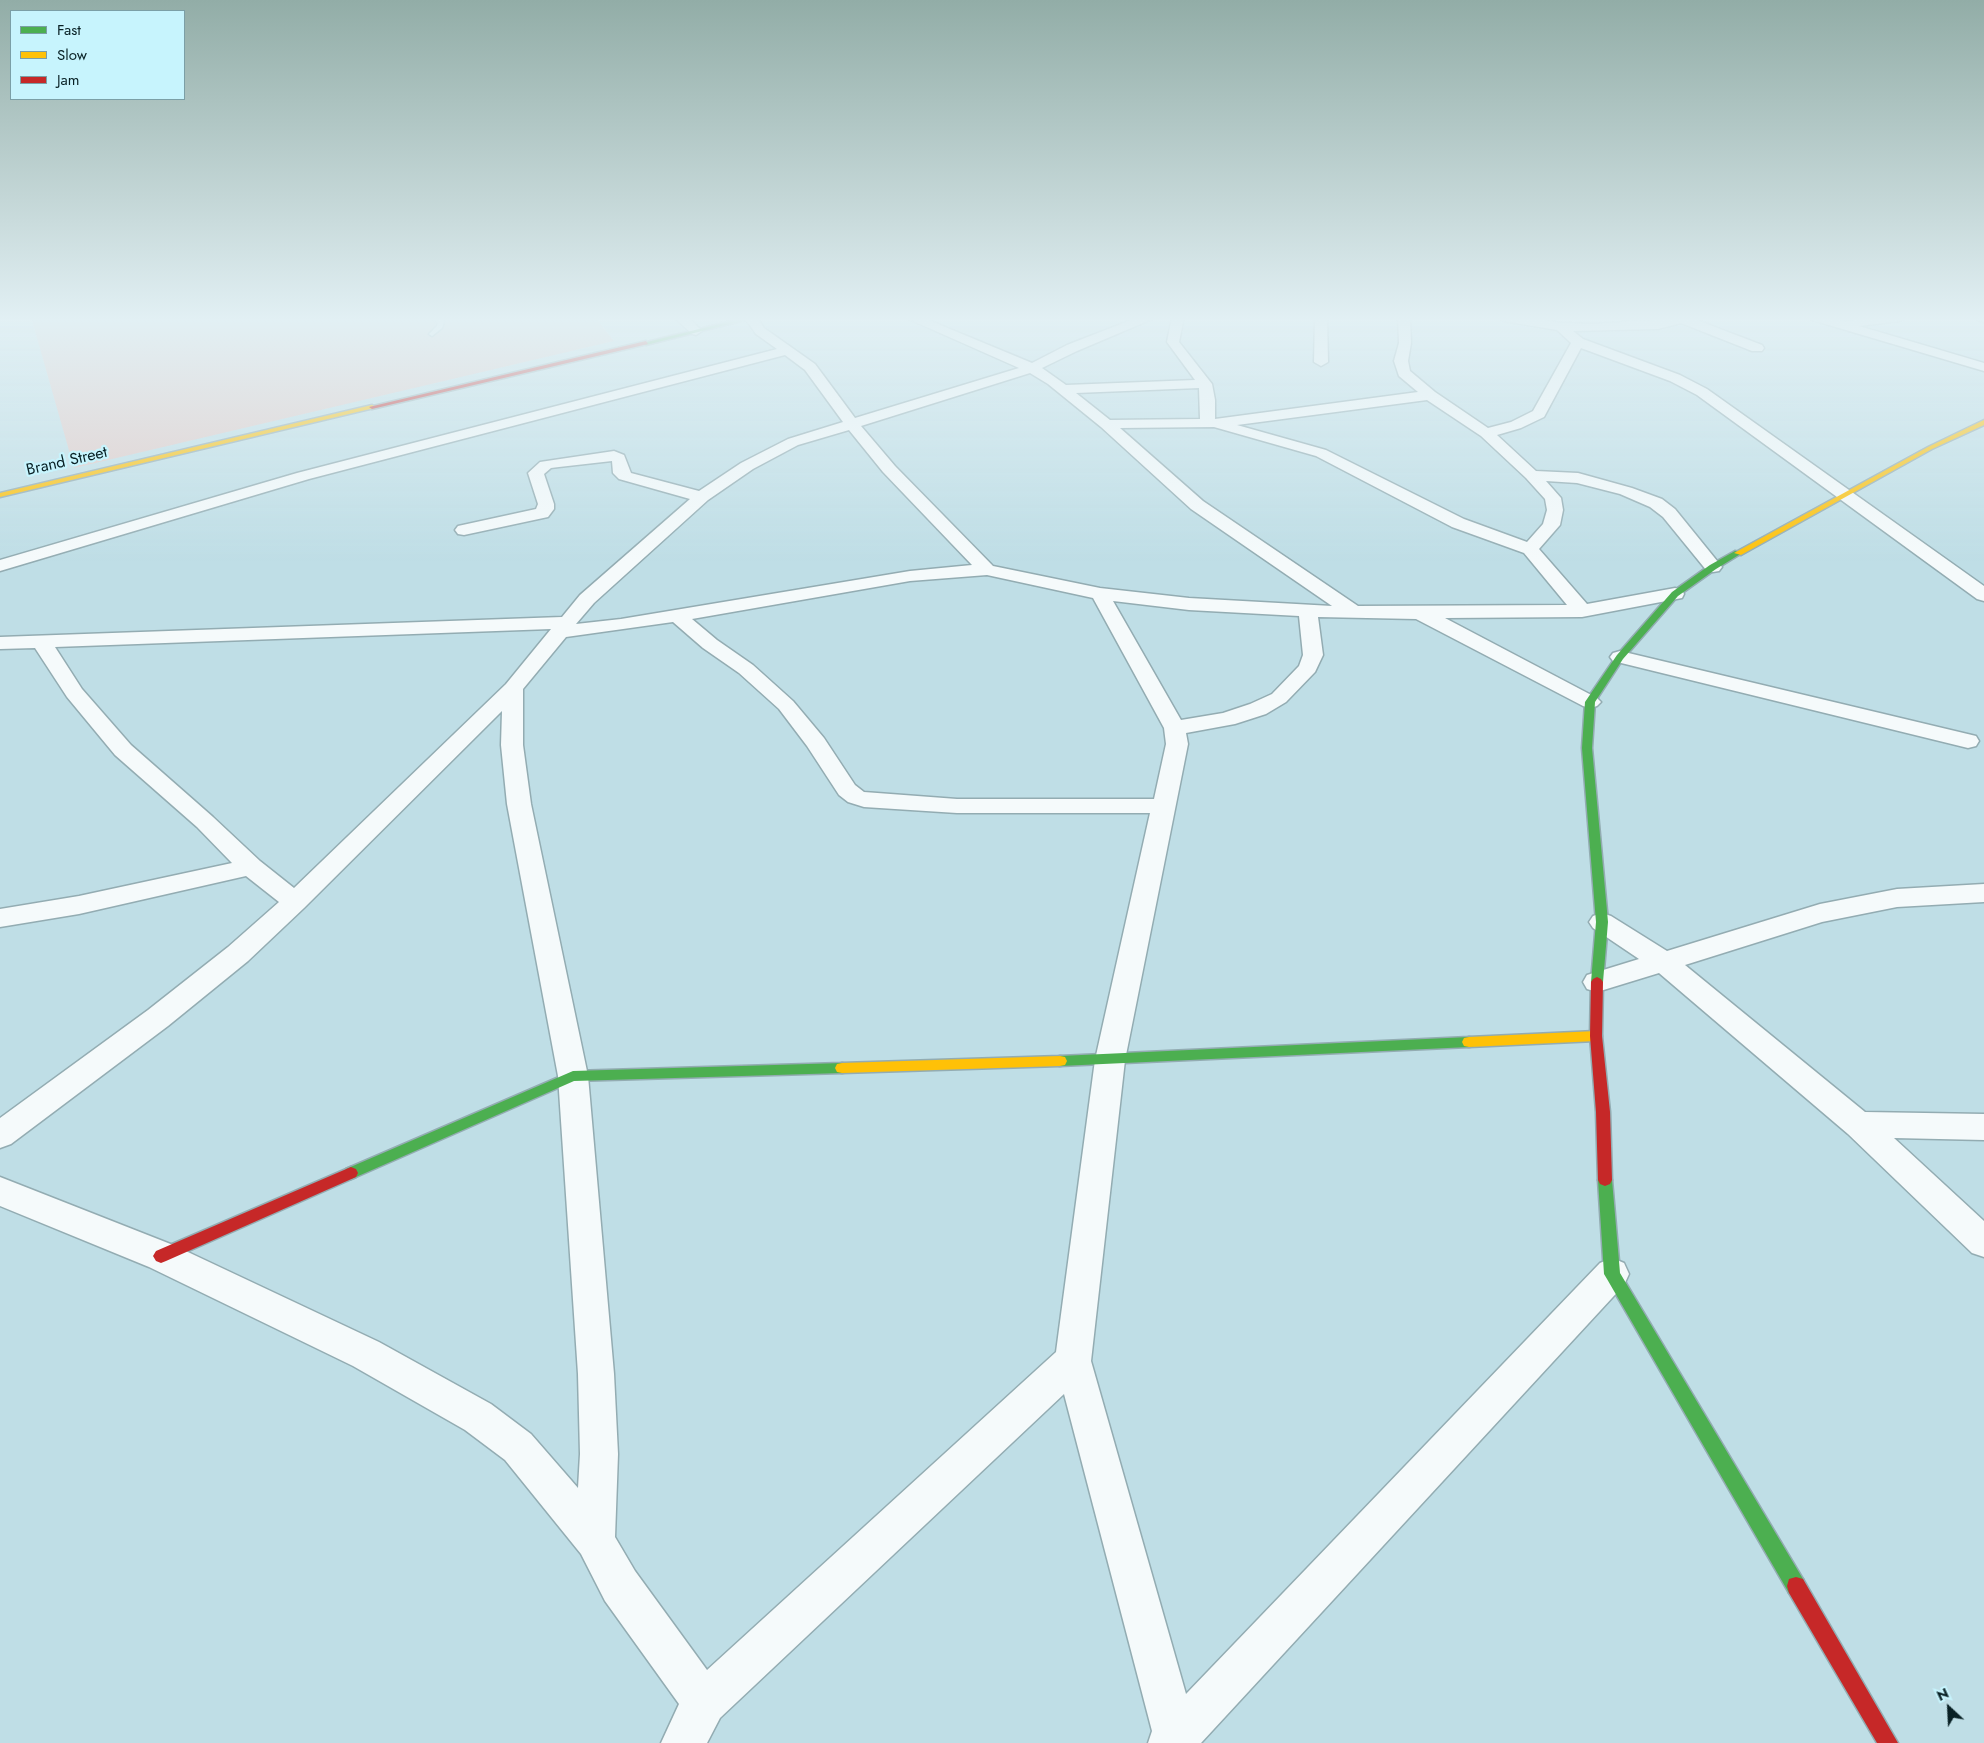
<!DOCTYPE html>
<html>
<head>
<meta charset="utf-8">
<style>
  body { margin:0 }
  #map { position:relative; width:1984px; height:1743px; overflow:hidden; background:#bfdee6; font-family:Jost,sans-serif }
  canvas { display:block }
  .legend { position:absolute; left:10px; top:10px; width:175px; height:90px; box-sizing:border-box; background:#c7f4fd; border:1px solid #7b9fa6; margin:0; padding:6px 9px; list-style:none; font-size:15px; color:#082024 }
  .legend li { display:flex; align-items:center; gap:10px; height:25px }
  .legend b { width:25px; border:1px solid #7b9fa6 }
  .north { position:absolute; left:1924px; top:1683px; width:50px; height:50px; -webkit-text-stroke:4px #c7f4fd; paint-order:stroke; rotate:335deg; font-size:14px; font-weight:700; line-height:20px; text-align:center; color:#082024 }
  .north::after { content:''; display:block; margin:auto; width:18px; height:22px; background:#082024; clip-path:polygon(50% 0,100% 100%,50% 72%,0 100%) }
</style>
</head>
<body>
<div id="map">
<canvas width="1984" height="1743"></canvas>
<ul class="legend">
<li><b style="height:6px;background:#4caf50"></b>Fast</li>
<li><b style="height:6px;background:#ffc107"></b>Slow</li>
<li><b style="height:6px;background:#c62828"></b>Jam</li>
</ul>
<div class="north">N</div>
</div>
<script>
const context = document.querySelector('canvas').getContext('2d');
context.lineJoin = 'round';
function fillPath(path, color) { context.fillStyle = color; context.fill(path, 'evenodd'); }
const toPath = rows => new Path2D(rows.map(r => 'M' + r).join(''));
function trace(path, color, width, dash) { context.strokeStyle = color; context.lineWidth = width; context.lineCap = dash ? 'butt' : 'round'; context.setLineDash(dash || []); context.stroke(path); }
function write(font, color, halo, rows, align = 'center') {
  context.font = font + ' Jost,sans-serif'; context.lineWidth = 4.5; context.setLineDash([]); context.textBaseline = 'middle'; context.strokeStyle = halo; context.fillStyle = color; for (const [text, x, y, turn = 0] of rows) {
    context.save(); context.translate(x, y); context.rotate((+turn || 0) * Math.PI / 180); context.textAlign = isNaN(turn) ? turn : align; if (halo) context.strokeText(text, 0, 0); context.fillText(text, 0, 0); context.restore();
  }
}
fillPath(toPath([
  [31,317,595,317,614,341,74,468]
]), '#e1cbc8');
const lane = toPath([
  [431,317,438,317,444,322,442,328,432,336,429,334,437,326,438,323,431,317]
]);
const street = toPath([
  [674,317,688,317,702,331,696,335,692,334,674,317],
  [744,317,756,317,764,328,815,364,855,418,1019,368,904,317,921,317,1032,363,1067,345,1139,317,1157,317,1077,351,1042,368,1066,385,1195,380,1167,342,1172,317,1184,317,1179,342,1212,384,1215,400,1215,419,1418,392,1399,376,1394,361,1399,343,1398,317,1410,317,1411,343,1408,361,1410,371,1435,392,1488,428,1511,422,1533,411,1571,343,1557,330,1504,321,1498,317,1527,317,1561,323,1594,324,1695,317,1694,319,1762,345,1764,348,1762,351,1752,351,1681,323,1658,329,1573,331,1583,339,1680,375,1707,389,1984,586,1984,601,1977,599,1697,395,1670,381,1581,348,1544,417,1521,428,1497,435,1536,471,1578,473,1632,488,1662,499,1675,509,1722,567,1719,571,1713,572,1707,571,1663,517,1650,507,1620,494,1577,483,1546,481,1561,498,1563,510,1560,525,1539,549,1587,604,1675,588,1682,590,1684,594,1682,598,1582,617,1445,618,1597,698,1601,702,1597,706,1590,708,1583,706,1416,619,1318,617,1323,655,1315,672,1286,702,1266,714,1235,724,1186,733,1188,744,1125,1060,1091,1361,1186,1694,1600,1263,1612,1258,1624,1263,1629,1274,1624,1285,1201,1743,1148,1743,1152,1731,1064,1394,720,1718,707,1743,661,1743,679,1704,605,1601,581,1554,505,1460,465,1430,353,1366,149,1267,0,1206,0,1177,173,1245,379,1342,491,1404,531,1434,578,1488,580,1454,578,1374,558,1076,507,804,501,745,502,711,304,908,248,961,168,1026,11,1144,0,1148,0,1118,148,1010,228,947,279,902,246,876,79,914,0,927,0,909,79,896,232,863,197,827,115,755,67,697,35,648,0,649,0,637,562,617,580,595,690,499,619,479,613,473,612,461,559,467,551,468,544,474,554,504,554,509,548,517,464,535,458,534,455,530,458,526,536,509,538,504,528,473,540,462,614,451,624,455,631,473,699,491,741,463,788,439,843,422,805,370,785,355,309,479,0,571,0,560,297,473,777,349,756,334,744,317],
  [1030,373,1048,384,1101,427,1191,509,1332,606,1189,598,1100,588,993,566,895,466,861,426,1030,373],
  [1199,388,1200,419,1110,420,1076,393,1199,388],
  [1427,400,1481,436,1526,478,1545,499,1547,510,1543,524,1527,542,1464,519,1326,450,1237,425,1427,400],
  [1214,427,1316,456,1452,527,1524,553,1567,605,1358,606,1203,501,1120,428,1214,427],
  [849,430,883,472,972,565,910,571,621,619,576,624,594,603,708,500,753,469,798,445,849,430],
  [987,575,1093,598,1164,728,1166,744,1154,799,957,799,864,792,855,785,824,738,793,701,753,665,717,640,692,619,910,581,987,575],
  [1113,601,1189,610,1299,616,1303,655,1299,666,1272,694,1250,704,1223,713,1181,720,1113,601],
  [673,622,703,648,739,673,779,709,807,746,839,795,848,802,864,807,957,813,1150,813,1095,1060,1056,1352,707,1670,635,1571,615,1537,618,1454,614,1374,588,1076,531,804,523,745,523,689,566,637,673,622],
  [551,629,506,684,294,888,260,861,213,817,131,745,82,689,55,647,551,629],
  [1315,317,1327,317,1328,362,1321,366,1314,362,1315,317],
  [1810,317,1830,317,1846,322,1868,317,1906,317,1900,321,1859,326,1984,363,1984,371,1812,320,1810,317],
  [1976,317,1984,317,1984,322,1978,320,1976,317],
  [1620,651,1976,736,1979,741,1976,746,1968,748,1613,661,1610,657,1613,653,1620,651],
  [1984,884,1984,902,1897,907,1822,922,1685,965,1865,1112,1984,1114,1984,1140,1894,1138,1984,1221,1984,1257,1972,1253,1848,1134,1659,973,1597,992,1587,989,1583,982,1587,975,1639,959,1593,928,1589,922,1593,916,1602,913,1611,916,1667,951,1820,904,1897,889,1984,884]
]);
const fast = toPath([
  [747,317,758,317,646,345,643,343,747,317],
  [1735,551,1742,553,1716,569,1678,596,1623,659,1595,702,1592,748,1608,922,1603,982,1601,985,1593,985,1591,982,1596,922,1582,748,1585,702,1617,655,1672,592,1710,565,1735,551],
  [1469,1037,1474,1038,1476,1042,1474,1046,1469,1047,1060,1066,1055,1065,1053,1061,1055,1057,1060,1056,1469,1037],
  [842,1063,847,1064,849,1068,847,1072,842,1073,574,1081,356,1177,351,1179,346,1177,344,1173,346,1169,573,1071,842,1063],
  [1605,1174,1610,1176,1612,1180,1620,1273,1803,1579,1805,1586,1803,1593,1796,1595,1789,1593,1607,1279,1604,1274,1598,1180,1600,1176,1605,1174]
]);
const slow = toPath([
  [372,405,374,406,374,408,0,497,0,493,372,405],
  [1984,420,1984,425,1932,449,1741,555,1734,553,1928,447,1984,420],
  [1596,1031,1601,1032,1602,1036,1601,1040,1596,1041,1469,1047,1464,1046,1462,1042,1464,1038,1469,1037,1596,1031],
  [1060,1056,1065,1057,1067,1061,1065,1065,1060,1066,842,1073,837,1072,835,1068,837,1064,842,1063,1060,1056]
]);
const jam = toPath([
  [646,341,648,344,372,409,369,407,646,341],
  [1597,977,1601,979,1603,982,1602,1036,1610,1112,1612,1180,1610,1184,1605,1186,1600,1184,1598,1180,1596,1112,1590,1036,1591,982,1593,979,1597,977],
  [351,1167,356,1169,358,1173,356,1177,166,1261,161,1263,156,1261,153,1256,156,1251,351,1167],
  [1796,1577,1803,1579,1898,1743,1877,1743,1789,1593,1787,1586,1789,1579,1796,1577]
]);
trace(lane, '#93acb2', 3);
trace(street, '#93acb2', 3);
trace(fast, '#93acb2', 3);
trace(slow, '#93acb2', 3);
trace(jam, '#93acb2', 3);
fillPath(lane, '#f5fafb');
fillPath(street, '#f5fafb');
fillPath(fast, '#4caf50');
fillPath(slow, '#ffc107');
fillPath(jam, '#c62828');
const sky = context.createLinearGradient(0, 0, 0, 561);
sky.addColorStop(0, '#92ada7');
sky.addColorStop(0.57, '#e2f0f4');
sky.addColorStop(1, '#e2f0f400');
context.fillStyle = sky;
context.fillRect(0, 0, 1984, 561);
write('16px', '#082024', '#c7f4fd', [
  ["Brand Street",67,462,-13]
]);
</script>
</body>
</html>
